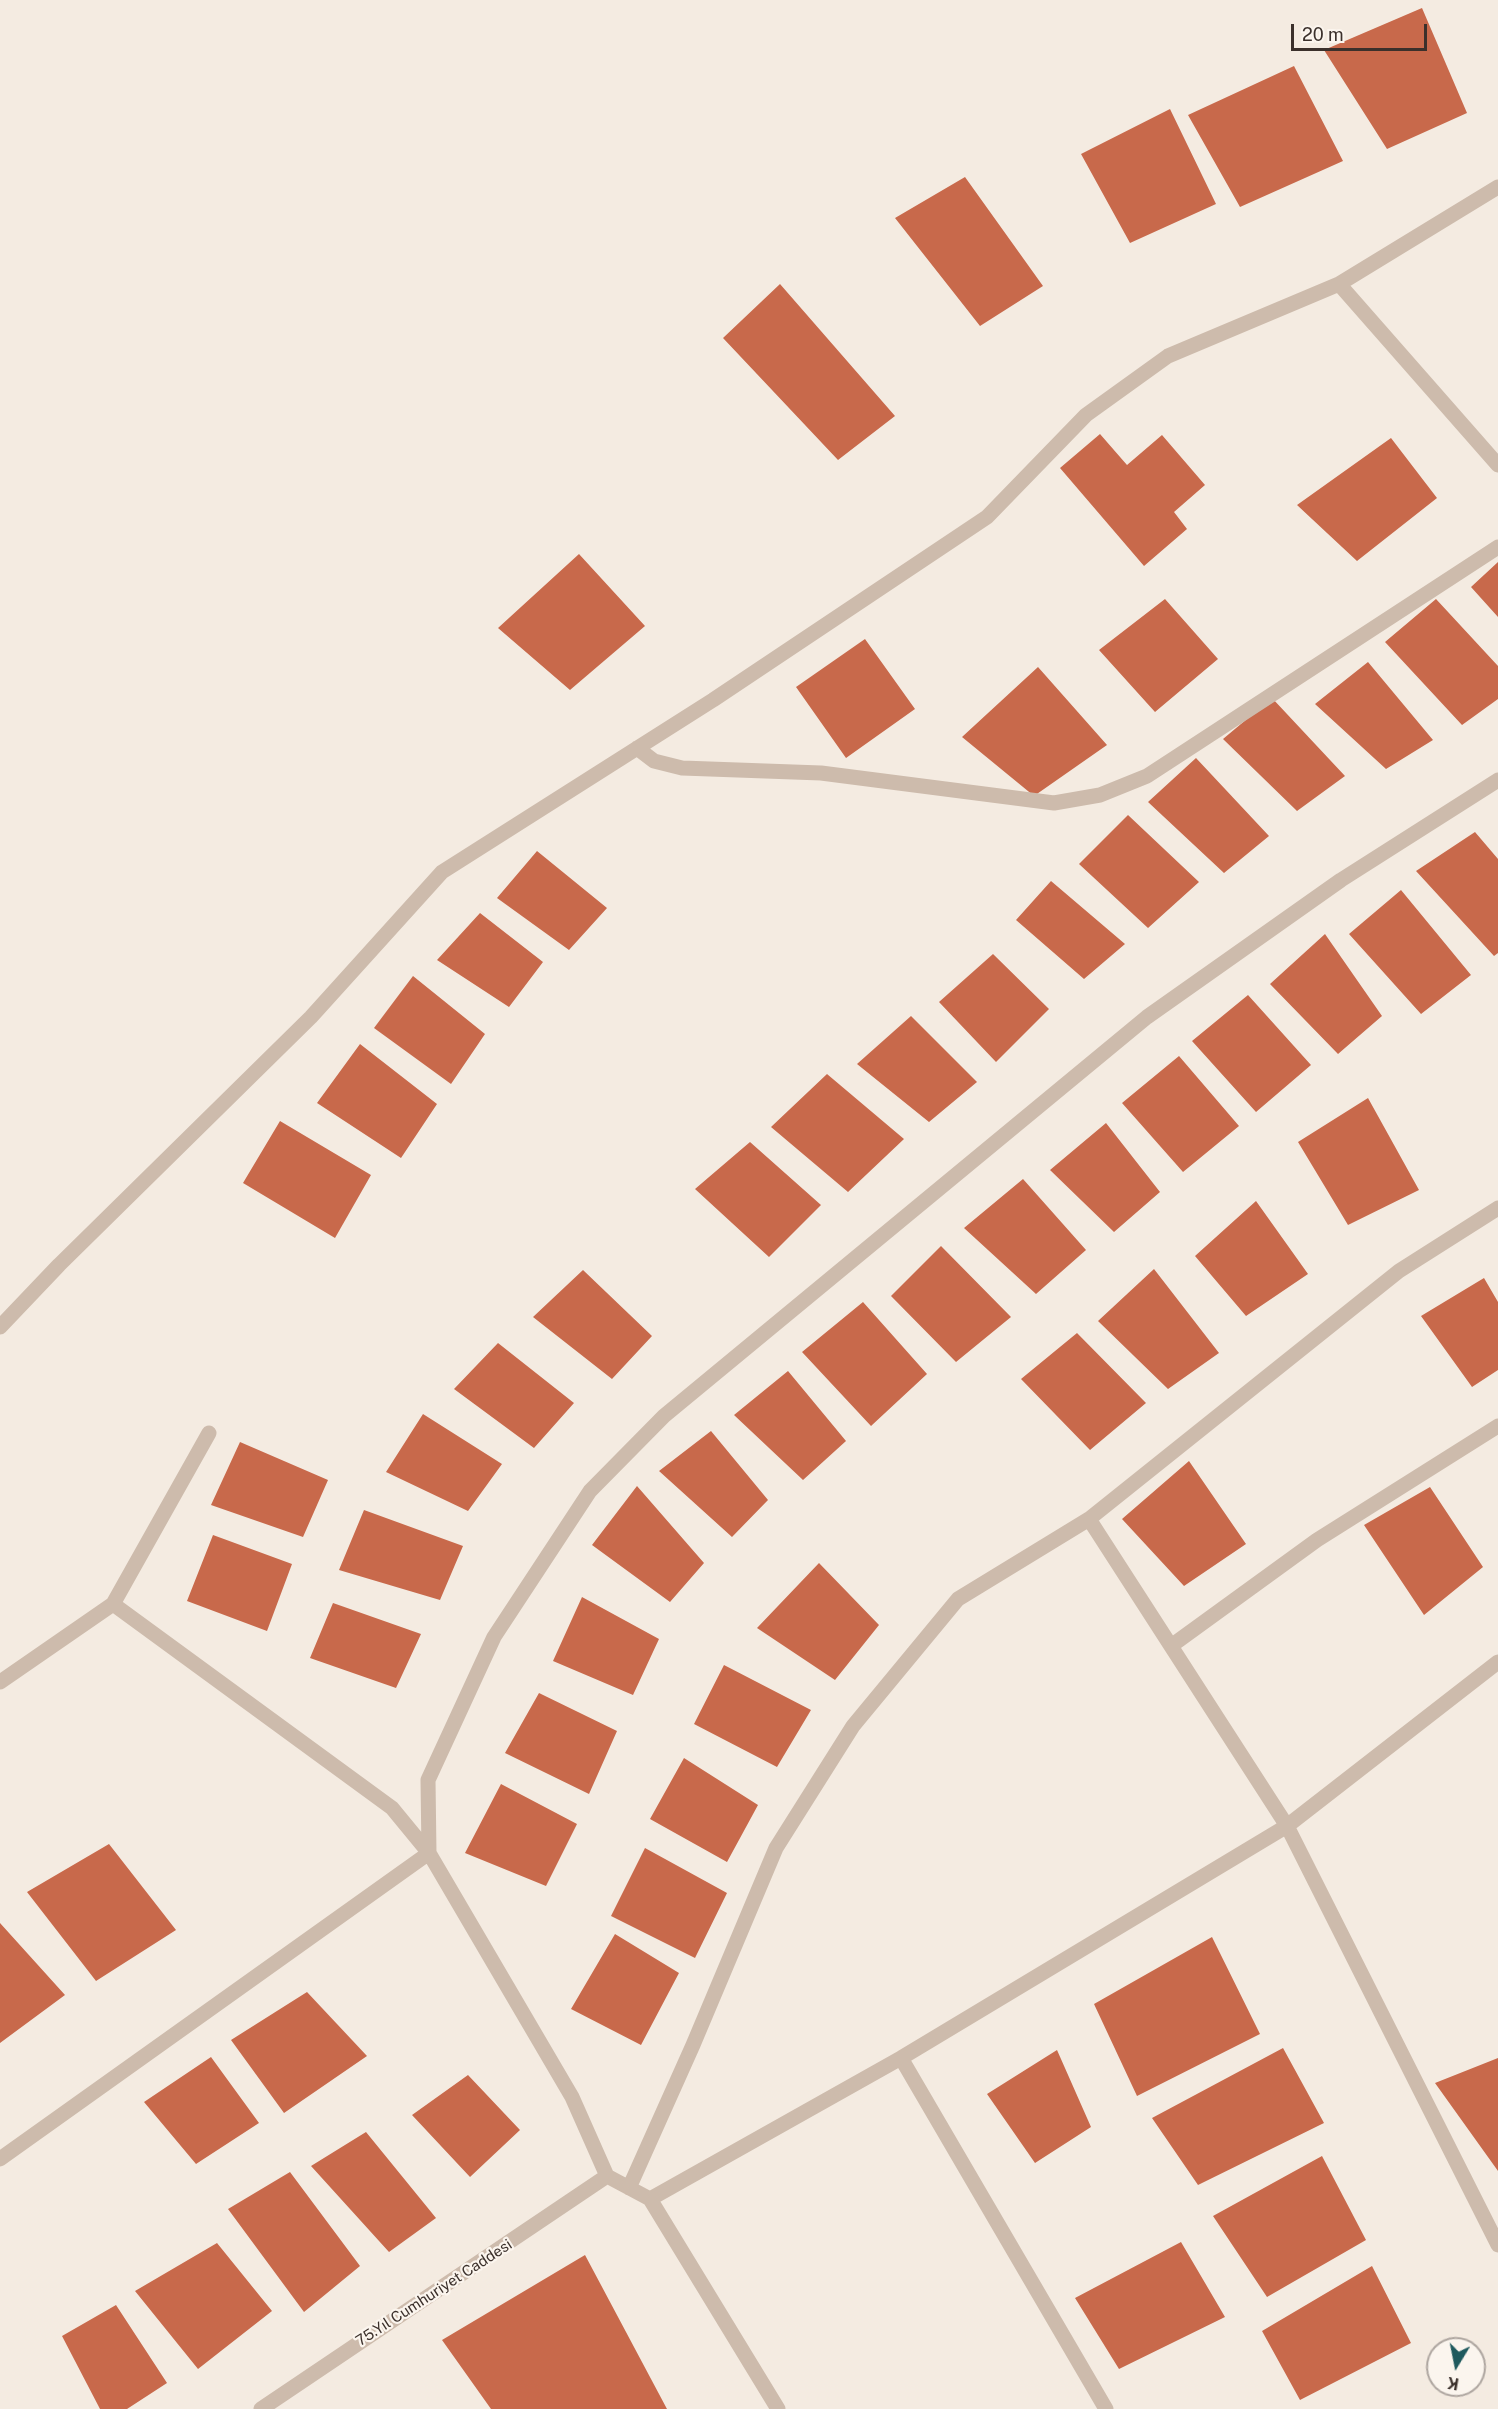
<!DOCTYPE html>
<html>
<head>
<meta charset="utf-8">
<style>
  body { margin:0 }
  #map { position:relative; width:1498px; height:2409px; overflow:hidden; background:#f4ebe1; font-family:"Public Sans",sans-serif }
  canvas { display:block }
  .north { position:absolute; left:1426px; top:2337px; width:60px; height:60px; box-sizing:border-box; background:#fbf5ee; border:2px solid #aea6a0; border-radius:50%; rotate:190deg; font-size:16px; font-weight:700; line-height:24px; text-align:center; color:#3b302b }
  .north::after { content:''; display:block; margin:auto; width:21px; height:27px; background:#1f5a5e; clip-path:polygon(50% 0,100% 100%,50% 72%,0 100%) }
  .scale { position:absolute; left:1291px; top:24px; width:136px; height:27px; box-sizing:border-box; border:3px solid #3b302b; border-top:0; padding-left:8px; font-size:18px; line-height:21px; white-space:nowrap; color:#3b302b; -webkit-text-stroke:4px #fbf5ee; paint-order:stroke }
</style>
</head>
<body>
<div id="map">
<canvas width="1498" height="2409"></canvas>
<div class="north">K</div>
<div class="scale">20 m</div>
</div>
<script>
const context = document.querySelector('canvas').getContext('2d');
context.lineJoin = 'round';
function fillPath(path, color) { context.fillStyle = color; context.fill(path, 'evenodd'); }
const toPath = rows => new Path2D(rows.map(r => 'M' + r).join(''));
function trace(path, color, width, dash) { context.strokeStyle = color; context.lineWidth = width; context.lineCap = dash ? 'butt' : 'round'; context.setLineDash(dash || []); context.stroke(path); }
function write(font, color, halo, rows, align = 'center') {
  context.font = font + ' "Public Sans",sans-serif'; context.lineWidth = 4.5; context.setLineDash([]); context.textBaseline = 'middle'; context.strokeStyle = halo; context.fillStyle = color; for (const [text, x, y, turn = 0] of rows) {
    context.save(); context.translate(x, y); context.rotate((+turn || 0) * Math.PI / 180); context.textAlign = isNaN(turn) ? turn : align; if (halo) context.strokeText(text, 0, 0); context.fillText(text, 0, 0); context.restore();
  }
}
fillPath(toPath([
  [1422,8,1467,113,1387,149,1324,50],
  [1294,66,1343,161,1240,207,1188,115],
  [1170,109,1216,204,1130,243,1081,154],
  [965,177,1043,286,980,326,895,218],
  [780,284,895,416,838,460,723,338],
  [1100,434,1127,465,1162,435,1205,485,1174,512,1187,529,1144,566,1060,468],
  [1391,438,1437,498,1357,561,1297,505],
  [579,554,645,626,570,690,498,628],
  [1498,562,1498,617,1471,587],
  [1165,599,1218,659,1155,712,1099,650],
  [1436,599,1498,666,1498,699,1462,725,1385,642],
  [865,639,915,709,846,758,796,687],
  [1368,662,1433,740,1386,769,1315,704],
  [1038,667,1107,745,1034,796,962,737],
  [1272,698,1345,776,1297,811,1223,739],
  [1196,758,1269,836,1224,873,1148,802],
  [1128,815,1199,882,1148,928,1079,864],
  [1475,832,1498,859,1498,953,1494,956,1416,871],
  [537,851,607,908,569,950,497,898],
  [1051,881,1125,944,1084,979,1016,920],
  [1401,890,1471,975,1421,1014,1349,934],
  [480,913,543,962,509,1007,437,960],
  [1325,934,1382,1016,1338,1054,1270,984],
  [993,954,1049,1009,996,1062,939,1002],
  [413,976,485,1034,451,1084,374,1028],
  [1248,995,1311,1065,1256,1112,1192,1041],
  [911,1016,977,1082,929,1122,857,1064],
  [360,1044,437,1104,401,1158,317,1103],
  [1179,1056,1239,1126,1183,1172,1122,1103],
  [827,1074,904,1139,848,1192,771,1127],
  [1368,1098,1419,1190,1348,1225,1298,1142],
  [280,1121,371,1175,335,1238,243,1183],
  [1106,1123,1160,1192,1114,1232,1050,1170],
  [750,1142,821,1205,769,1257,695,1189],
  [1023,1179,1086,1250,1036,1294,964,1228],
  [1256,1201,1308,1274,1246,1316,1195,1256],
  [941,1246,1011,1317,956,1362,891,1296],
  [1154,1269,1219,1353,1168,1389,1098,1321],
  [583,1270,652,1336,612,1379,533,1317],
  [1484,1278,1498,1302,1498,1370,1472,1387,1421,1316],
  [863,1302,927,1374,871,1426,802,1352],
  [1077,1333,1146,1403,1090,1450,1021,1379],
  [498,1343,574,1403,534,1448,454,1389],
  [788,1371,846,1441,803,1480,734,1415],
  [423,1414,502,1464,468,1511,386,1472],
  [711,1431,768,1500,732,1537,659,1471],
  [240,1442,328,1480,303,1537,211,1505],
  [1189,1461,1246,1544,1184,1586,1122,1519],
  [637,1486,704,1563,670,1602,592,1545],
  [1430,1487,1483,1567,1424,1615,1364,1525],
  [364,1510,463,1546,440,1600,339,1570],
  [213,1535,292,1564,267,1631,187,1601],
  [819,1563,879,1625,835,1680,757,1628],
  [582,1597,659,1639,633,1695,553,1661],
  [333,1603,421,1634,396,1688,310,1658],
  [724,1665,811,1710,777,1767,694,1724],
  [539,1693,617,1731,589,1794,505,1753],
  [684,1758,758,1805,727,1862,650,1819],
  [501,1784,577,1824,546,1886,465,1853],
  [109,1844,176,1930,96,1981,27,1892],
  [645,1848,727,1893,695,1958,611,1916],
  [0,1923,65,1995,0,2043],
  [615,1934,679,1973,641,2045,571,2009],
  [1212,1937,1260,2034,1137,2096,1094,2004],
  [307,1992,367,2056,284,2113,231,2040],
  [1283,2048,1324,2123,1198,2185,1152,2118],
  [1057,2050,1091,2127,1035,2163,987,2094],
  [211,2057,259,2123,196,2164,144,2102],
  [1498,2058,1498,2171,1435,2083],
  [468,2075,520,2130,470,2177,412,2115],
  [366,2132,436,2218,389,2252,311,2166],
  [1322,2156,1366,2240,1267,2297,1213,2216],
  [290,2172,360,2266,304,2312,228,2209],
  [1181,2242,1225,2317,1119,2369,1075,2298],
  [217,2243,272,2311,198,2369,135,2291],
  [585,2255,667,2409,491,2409,442,2340],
  [1372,2266,1411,2343,1300,2400,1262,2331],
  [116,2305,167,2383,127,2409,100,2409,62,2336]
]), '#c8694b');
trace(toPath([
  [1339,284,1498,465],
  [637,748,654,761,682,768,821,773,1054,803,1100,795,1147,776,1498,547],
  [0,1327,59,1265,311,1017,442,872,713,700,987,517,1086,415,1168,356,1339,284,1498,187],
  [1089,1519,1287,1826,1498,2245],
  [113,1604,392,1808,429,1853,572,2097,607,2176,650,2199,778,2409],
  [1171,1646,1317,1540,1498,1426],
  [0,1682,113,1604,209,1433],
  [901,2058,1106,2409],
  [0,2159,429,1853,428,1780,494,1637,590,1491,664,1416,1147,1017,1341,880,1498,780],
  [629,2188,693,2045,776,1848,853,1726,958,1599,1089,1519,1399,1271,1498,1208],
  [650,2199,901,2058,1287,1826,1498,1662],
  [261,2409,607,2176]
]), '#cdbbac', 15);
write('15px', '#3b302b', '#fbf5ee', [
  ["75.Yıl Cumhuriyet Caddesi",434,2293,-33]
]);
</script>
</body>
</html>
